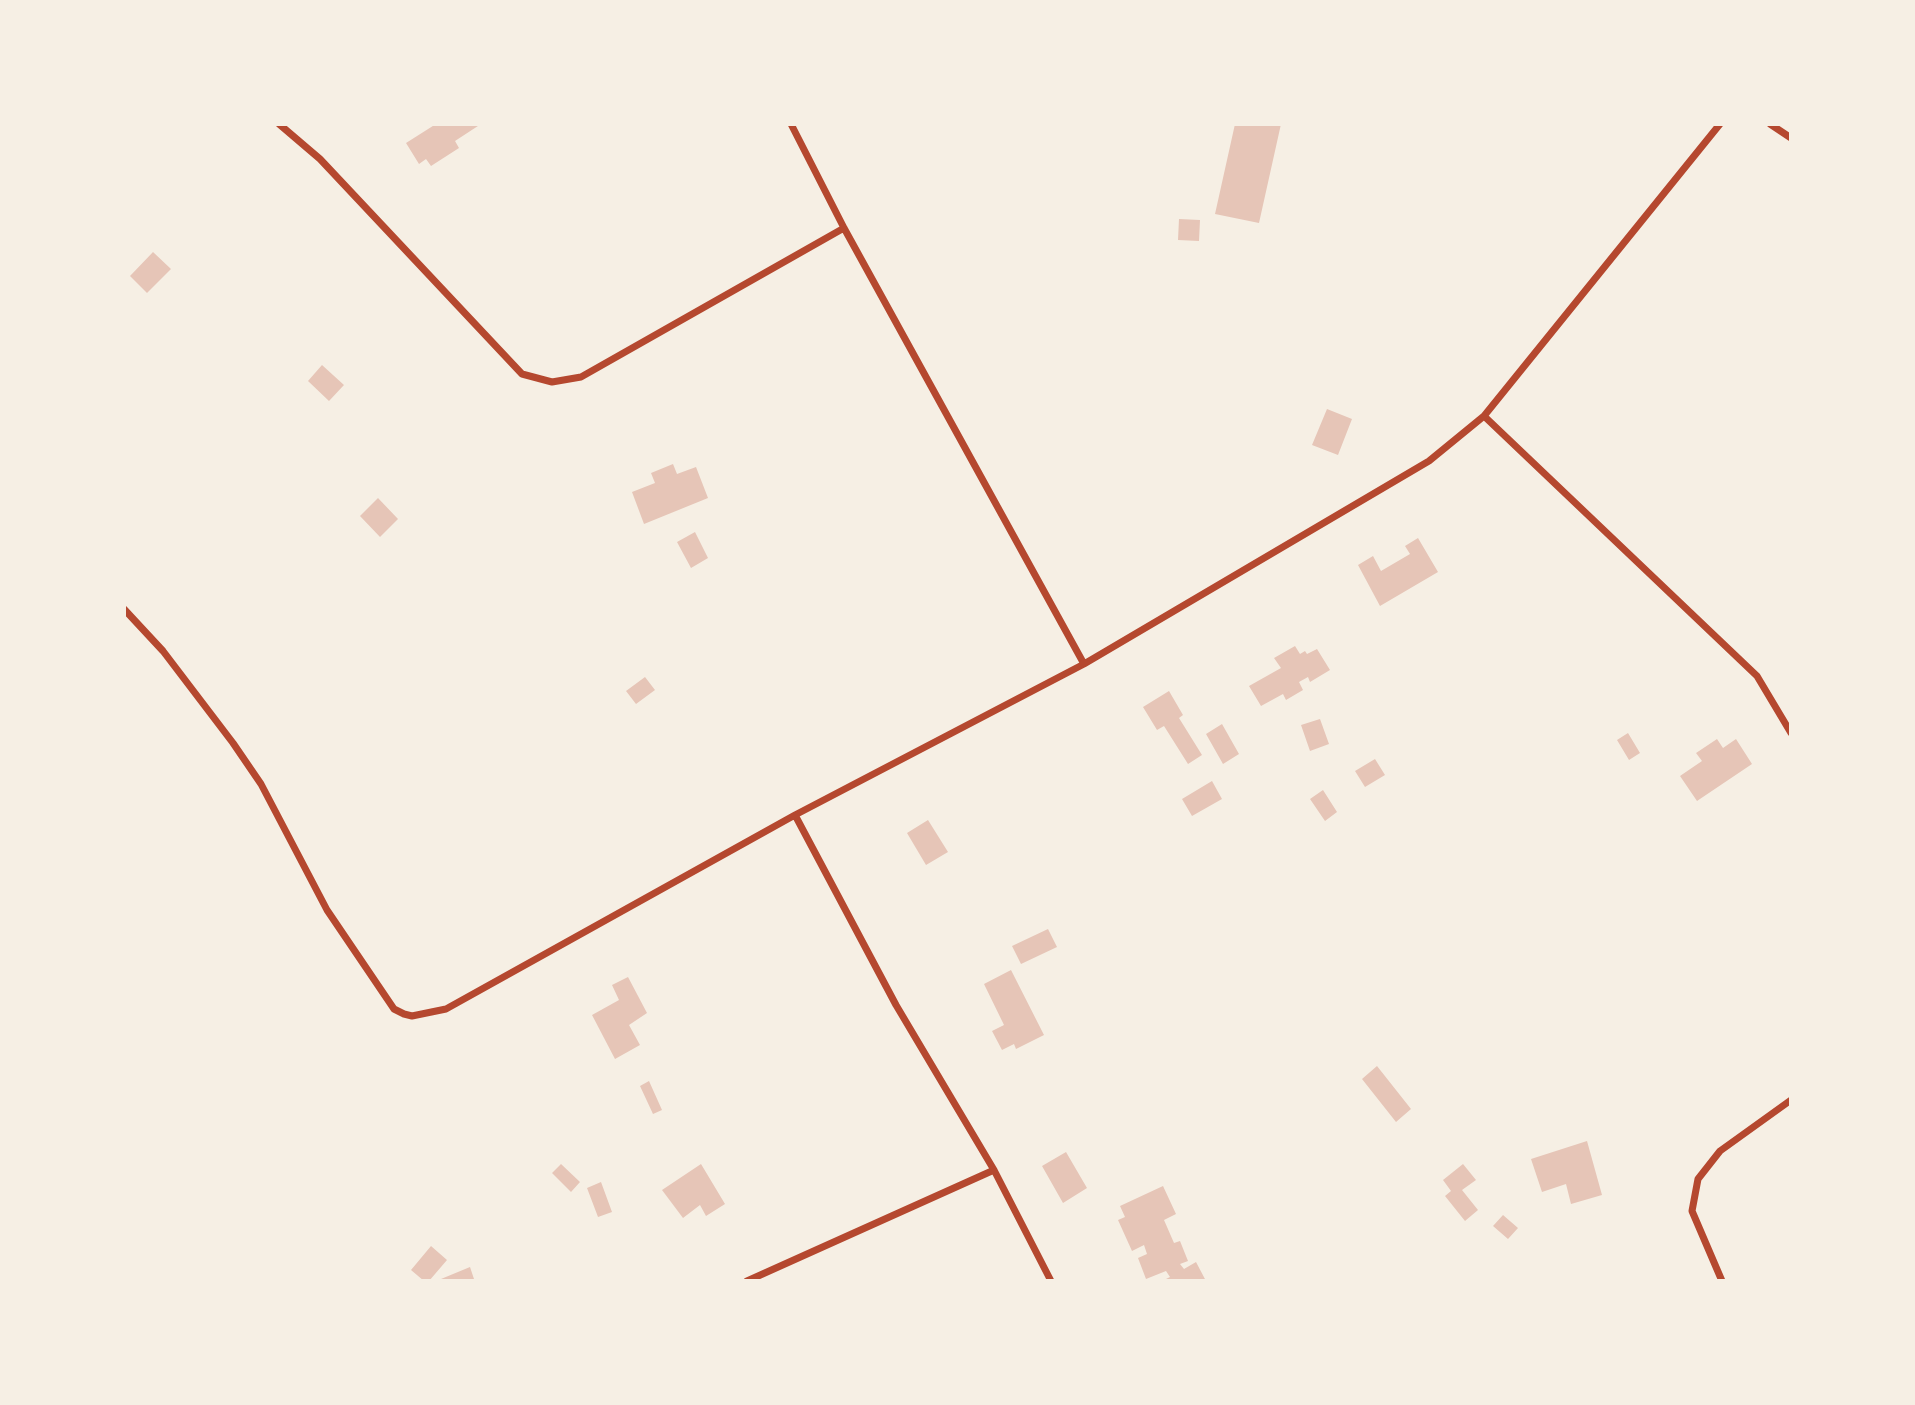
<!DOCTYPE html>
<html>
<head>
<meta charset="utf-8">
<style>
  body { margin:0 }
  #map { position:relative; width:1915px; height:1405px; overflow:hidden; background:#f6efe4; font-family:Karla,sans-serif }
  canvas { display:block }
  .frame { position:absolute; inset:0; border:126px solid #f6efe4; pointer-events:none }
</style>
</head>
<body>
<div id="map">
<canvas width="1915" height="1405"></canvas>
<div class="frame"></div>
</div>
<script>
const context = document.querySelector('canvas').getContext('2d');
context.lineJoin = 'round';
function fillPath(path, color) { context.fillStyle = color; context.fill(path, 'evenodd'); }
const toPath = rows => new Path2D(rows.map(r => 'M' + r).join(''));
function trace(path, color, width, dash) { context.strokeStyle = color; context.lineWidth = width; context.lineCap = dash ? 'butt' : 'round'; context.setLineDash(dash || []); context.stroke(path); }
fillPath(toPath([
  [436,124,481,124,455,141,459,148,431,166,426,159,419,164,406,143],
  [1235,124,1281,124,1259,223,1215,214],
  [1179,219,1200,220,1199,241,1178,240],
  [153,252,171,269,147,293,130,276],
  [322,365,344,385,329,401,308,381],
  [1327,409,1352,419,1338,455,1312,445],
  [673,464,677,474,696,467,708,498,644,524,632,492,655,483,651,473],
  [378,498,398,519,380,537,360,516],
  [695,532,708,558,691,568,677,542],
  [1418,538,1438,572,1380,606,1358,565,1373,556,1381,571,1410,554,1405,546],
  [1295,646,1300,654,1305,651,1307,654,1317,649,1330,670,1310,682,1308,677,1299,682,1303,690,1286,700,1283,694,1261,706,1249,686,1281,668,1274,658],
  [645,677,655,690,636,704,626,691],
  [1169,691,1183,715,1179,718,1202,755,1188,764,1164,726,1157,730,1143,707],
  [1320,719,1329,744,1310,751,1301,725],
  [1222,724,1239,754,1223,764,1206,734],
  [1628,733,1640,753,1629,760,1617,740],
  [1717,739,1723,748,1736,739,1752,764,1697,801,1680,776,1702,761,1696,753],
  [1375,759,1385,775,1365,787,1355,771],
  [1212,781,1222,799,1192,816,1182,799],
  [1323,790,1337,812,1325,821,1310,799],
  [928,820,948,852,926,865,907,833],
  [1048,929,1057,947,1021,964,1012,946],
  [1011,970,1044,1035,1016,1049,1014,1044,1002,1050,992,1031,1004,1025,984,984],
  [628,977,647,1013,629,1025,640,1045,615,1059,592,1015,619,1000,612,985],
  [1377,1066,1411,1109,1396,1122,1362,1079],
  [649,1081,662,1110,653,1114,640,1086],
  [1587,1141,1602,1195,1571,1204,1566,1184,1542,1192,1531,1159],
  [1066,1152,1087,1188,1063,1203,1042,1166],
  [561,1164,580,1182,571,1192,552,1173],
  [701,1164,725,1204,706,1216,700,1205,683,1218,662,1190],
  [1463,1164,1476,1180,1462,1190,1478,1210,1465,1221,1445,1196,1451,1191,1443,1180],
  [601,1182,612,1212,598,1217,587,1188],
  [1163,1186,1176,1214,1164,1220,1174,1243,1180,1241,1188,1261,1180,1264,1184,1269,1196,1262,1206,1281,1162,1281,1170,1277,1166,1271,1146,1279,1138,1258,1147,1254,1144,1245,1132,1251,1118,1220,1125,1217,1120,1206],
  [1503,1215,1518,1228,1508,1239,1493,1226],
  [431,1246,447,1260,429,1281,424,1281,411,1270],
  [470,1267,474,1279,469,1281,442,1281,441,1279]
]), '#e6c5b7');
trace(toPath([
  [279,124,320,159,522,374,552,382,581,377,844,228],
  [791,124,844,228,1084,664],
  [1770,124,1791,138],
  [1484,416,1757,676,1791,733],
  [124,609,163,651,233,743,261,784,327,910,394,1009,404,1014,412,1016,446,1009,795,815],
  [747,1281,994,1170],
  [1051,1281,994,1170,896,1005,795,815,1084,664,1429,461,1484,416,1720,124],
  [1722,1281,1692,1211,1698,1179,1720,1151,1791,1100]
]), '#b5482f', 7);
</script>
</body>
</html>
